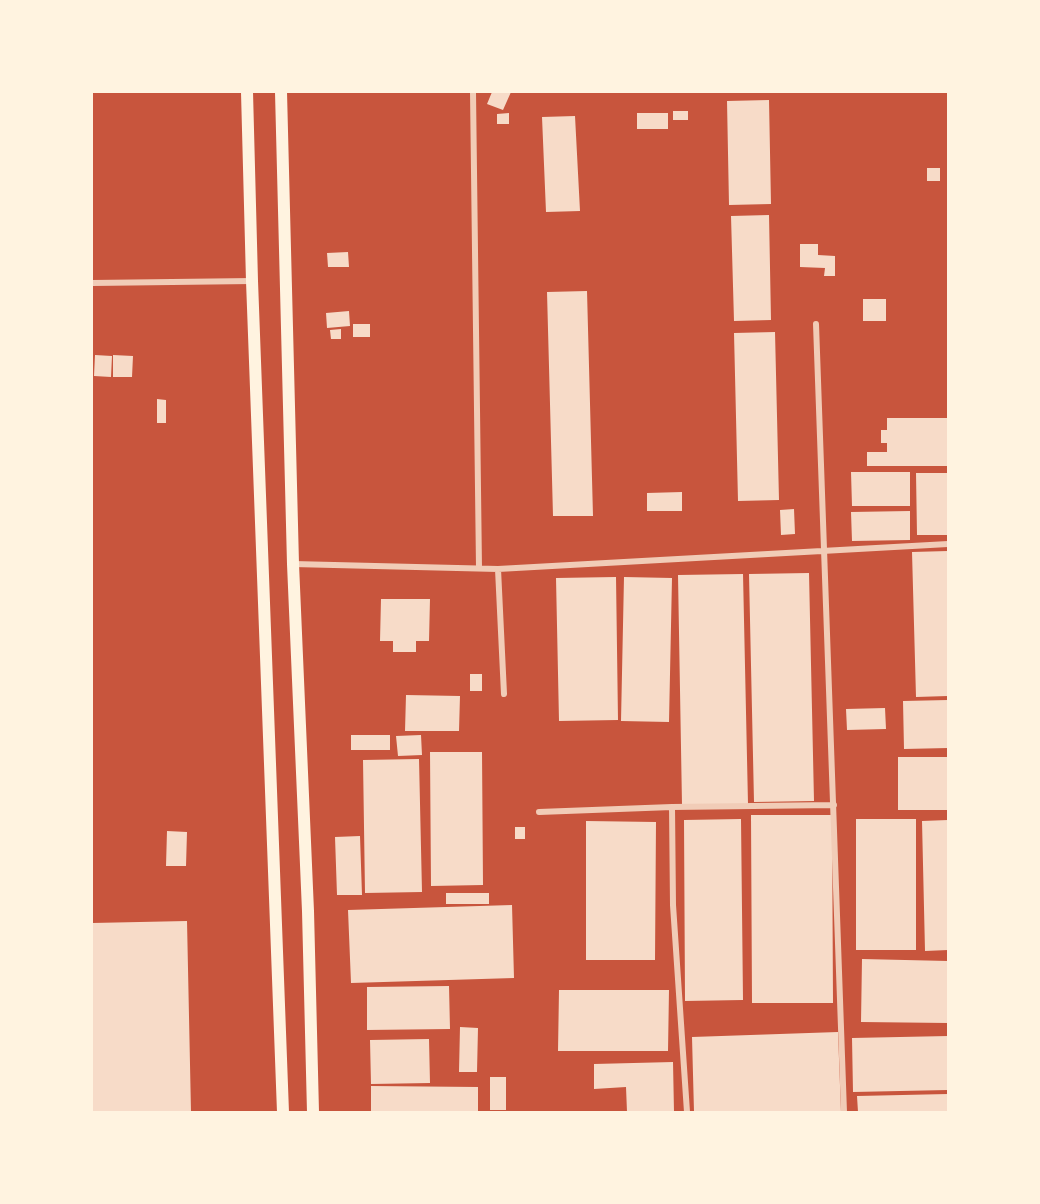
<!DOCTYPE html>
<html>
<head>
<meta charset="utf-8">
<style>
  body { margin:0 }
  #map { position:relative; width:1040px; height:1204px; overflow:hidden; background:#c8553d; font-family:"Playfair Display",serif }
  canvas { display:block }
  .frame { position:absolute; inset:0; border:93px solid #fff3e0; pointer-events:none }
</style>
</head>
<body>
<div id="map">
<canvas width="1040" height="1204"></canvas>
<div class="frame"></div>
</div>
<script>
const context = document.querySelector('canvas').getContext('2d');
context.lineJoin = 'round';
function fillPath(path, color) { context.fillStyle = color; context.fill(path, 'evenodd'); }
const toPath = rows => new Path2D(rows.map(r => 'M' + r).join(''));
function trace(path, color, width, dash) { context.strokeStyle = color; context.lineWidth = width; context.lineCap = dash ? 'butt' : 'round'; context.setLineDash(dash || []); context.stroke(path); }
fillPath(toPath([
  [492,92,511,92,503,110,487,104],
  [769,100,771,204,729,205,727,101],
  [673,111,688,111,688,120,673,120],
  [509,113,509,124,497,124,497,114],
  [637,113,668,113,668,129,637,129],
  [575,116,580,211,546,212,542,117],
  [927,168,940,168,940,181,927,181],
  [769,215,771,320,734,321,731,216],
  [800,244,818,244,818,255,835,256,835,276,824,276,825,268,800,267],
  [348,252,349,267,328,267,327,253],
  [587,291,593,516,553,516,547,292],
  [863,299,886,299,886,321,863,321],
  [349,311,350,326,327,328,326,313],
  [353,324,370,324,370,337,353,337],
  [341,329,341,339,331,339,330,330],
  [775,332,779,500,738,501,734,333],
  [95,355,112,356,111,377,94,376],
  [113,355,133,356,132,377,113,377],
  [157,399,166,400,166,423,157,423],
  [887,418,948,418,948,466,867,466,867,452,887,452,887,443,881,443,881,430,887,430],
  [851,472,910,472,910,506,852,506],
  [916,473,948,473,948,535,917,535],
  [682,492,682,511,647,511,647,493],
  [794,509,795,534,781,535,780,510],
  [910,511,910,540,852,541,851,512],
  [948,551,948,696,916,697,912,552],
  [809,573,814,801,754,802,749,574],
  [743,574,748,804,682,805,678,575],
  [616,577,618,720,559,721,556,578],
  [624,577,672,578,669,722,621,721],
  [381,599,430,599,429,641,416,641,416,652,393,652,393,641,380,641],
  [470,674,482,674,482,691,470,691],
  [406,695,460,696,459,731,405,731],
  [948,700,948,748,904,749,903,701],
  [885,708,886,729,847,730,846,709],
  [351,735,390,735,390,750,351,750],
  [421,735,422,755,398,756,396,736],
  [430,752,482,752,483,885,431,886],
  [898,757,948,757,948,810,898,810],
  [419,759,422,892,365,893,363,760],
  [751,815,832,815,833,1003,752,1003],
  [741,819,743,1000,685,1001,684,820],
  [856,819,916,819,916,950,856,950],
  [948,820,948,950,925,951,922,821],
  [586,821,656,822,655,960,586,960],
  [515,827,525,827,525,839,515,839],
  [167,831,187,832,186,866,166,866],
  [360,836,362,895,337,895,335,837],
  [446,893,489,893,489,904,446,904],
  [512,905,514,978,351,983,348,910],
  [187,921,191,1112,92,1112,92,923],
  [862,959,948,961,948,1023,861,1022],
  [449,986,450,1029,367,1030,367,987],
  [559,990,669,990,668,1051,558,1051],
  [460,1027,478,1028,477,1072,459,1072],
  [838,1032,841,1112,694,1112,692,1037],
  [948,1036,948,1090,853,1092,852,1038],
  [429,1039,430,1083,371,1084,370,1040],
  [673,1062,674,1112,627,1112,626,1087,594,1089,594,1064],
  [490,1077,506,1077,506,1110,490,1110],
  [371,1086,478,1087,478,1112,371,1112],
  [948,1094,948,1112,858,1112,857,1096]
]), '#f7dbc8');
trace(toPath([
  [473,92,479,568],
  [92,283,252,281],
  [816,324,844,1112],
  [293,564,498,569,948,544],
  [498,569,504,694],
  [672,807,673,905,687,1112],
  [539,812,672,807,834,805]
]), '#f1ccb7', 6);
trace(toPath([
  [247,92,252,281,283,1112],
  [281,92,293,564,308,911,313,1112]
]), '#fff3e0', 12);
</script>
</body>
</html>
